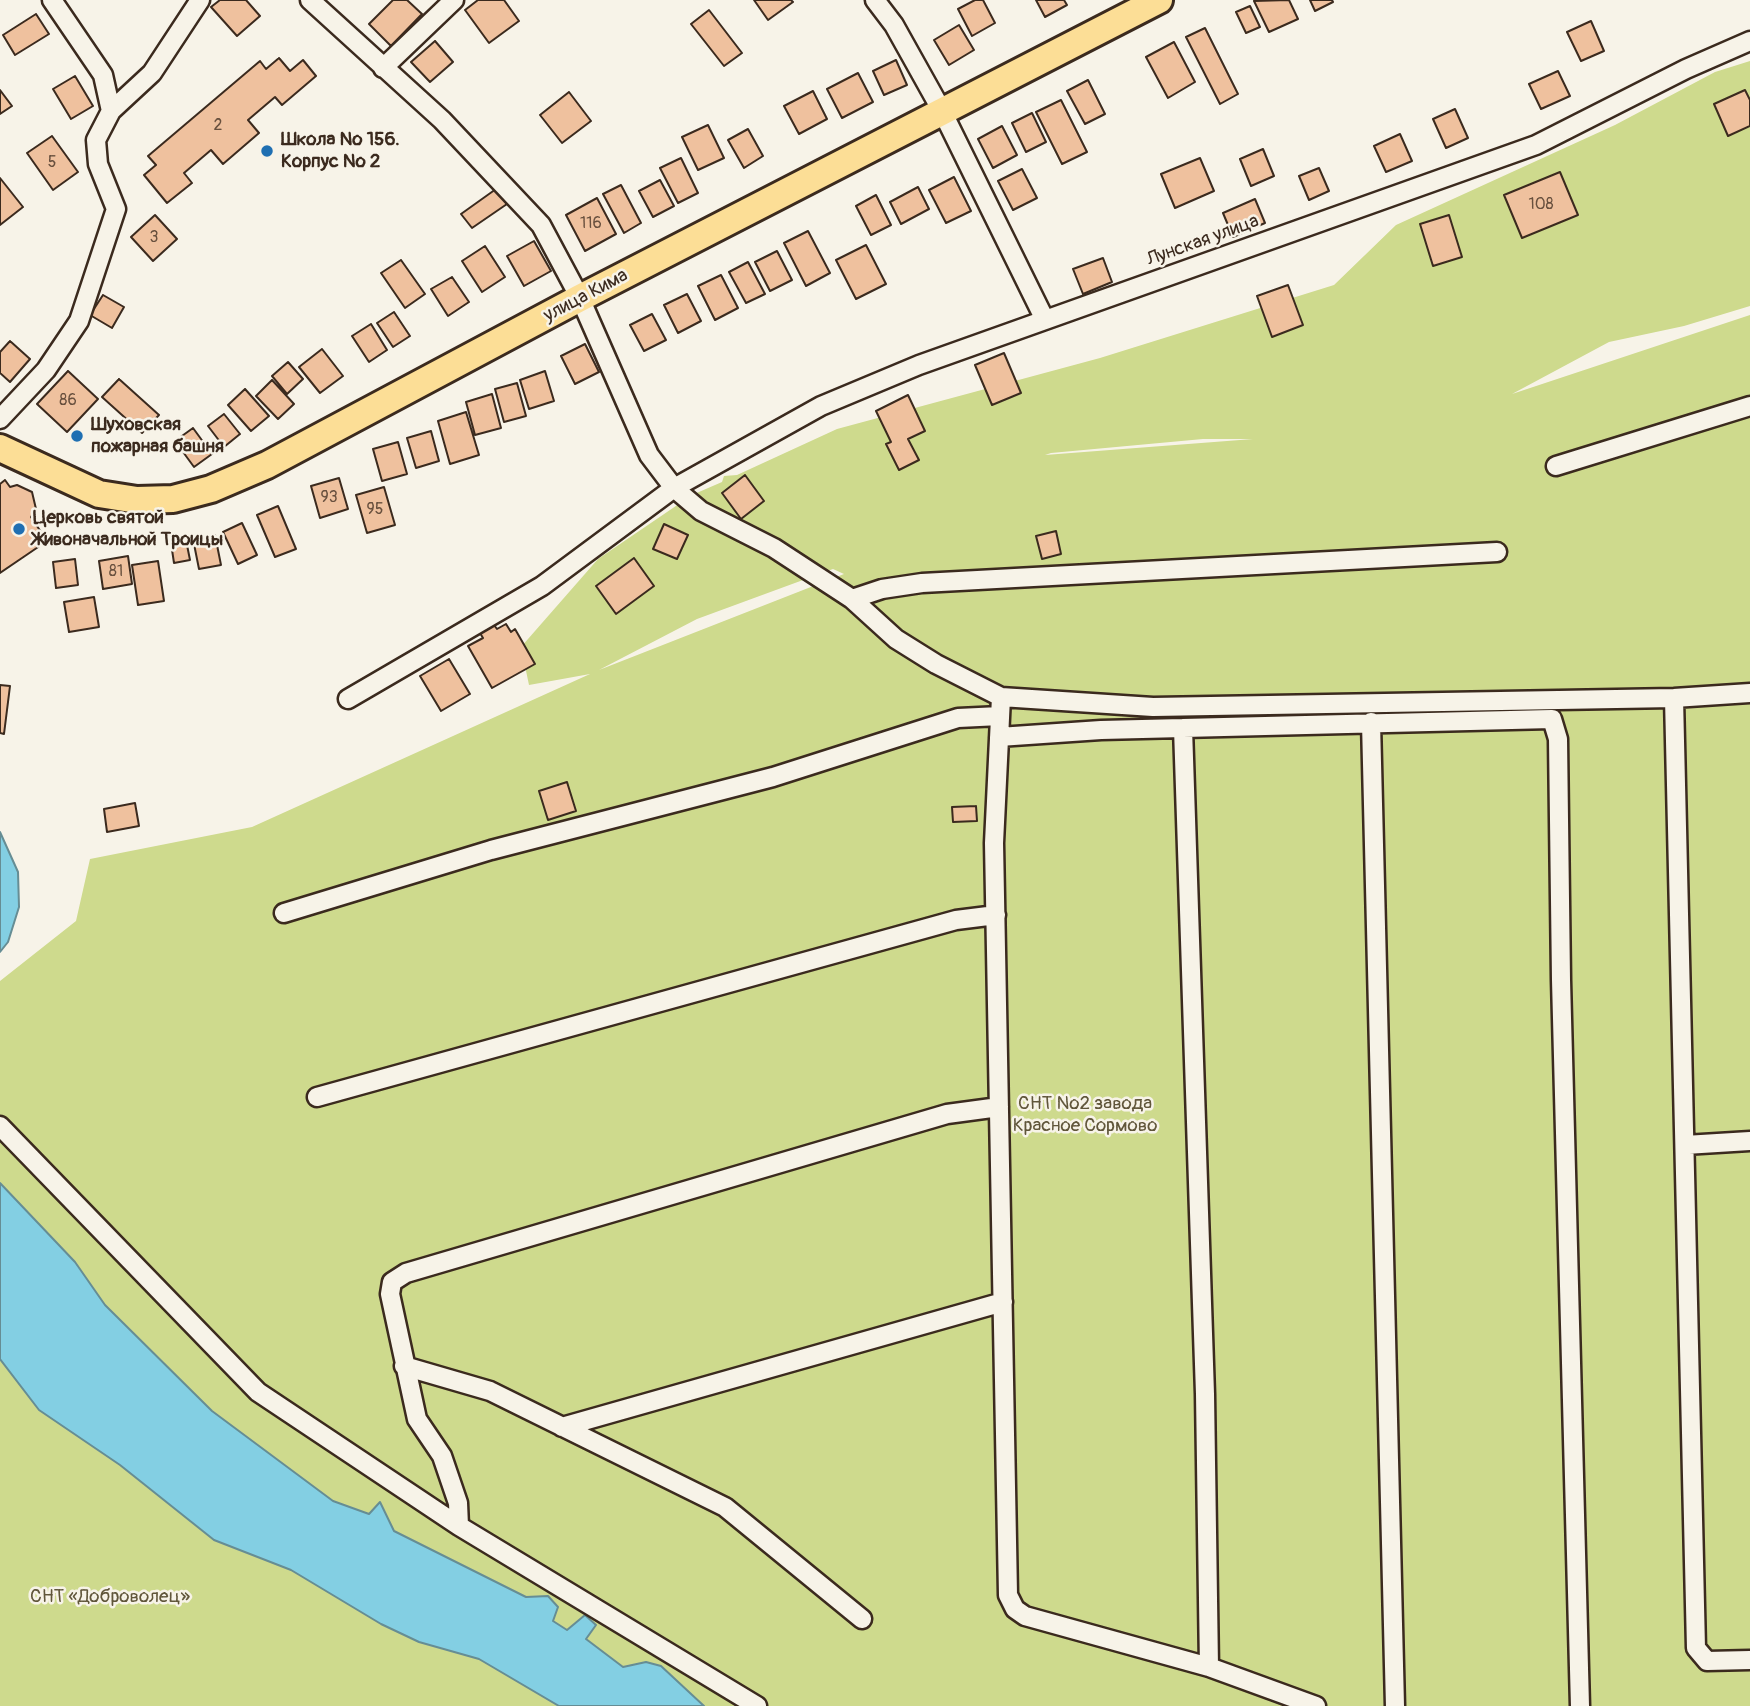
<!DOCTYPE html>
<html>
<head>
<meta charset="utf-8">
<style>
  body { margin:0 }
  canvas { display:block; background:#f7f3e8 }
</style>
</head>
<body>
<canvas width="1750" height="1706"></canvas>
<script>
const context = document.querySelector('canvas').getContext('2d');
context.lineJoin = 'round';
function fillPath(path, color) { context.fillStyle = color; context.fill(path, 'evenodd'); }
const toPath = rows => new Path2D(rows.map(r => 'M' + r).join(''));
function trace(path, color, width, dash) { context.strokeStyle = color; context.lineWidth = width; context.lineCap = dash ? 'butt' : 'round'; context.setLineDash(dash || []); context.stroke(path); }
function write(font, color, halo, rows, align = 'center') {
  context.font = font + ' Pangolin,sans-serif'; context.lineWidth = 5; context.setLineDash([]); context.textBaseline = 'middle'; context.strokeStyle = halo; context.fillStyle = color; for (const [text, x, y, turn = 0] of rows) {
    context.save(); context.translate(x, y); context.rotate((+turn || 0) * Math.PI / 180); context.textAlign = isNaN(turn) ? turn : align; if (halo) context.strokeText(text, 0, 0); context.fillText(text, 0, 0); context.restore();
  }
}
fillPath(toPath([
  [1750,61,1750,306,1684,326,1609,342,1512,394,1750,315,1750,1706,704,1706,646,1662,623,1667,585,1639,595,1625,585,1615,567,1630,553,1621,548,1596,526,1597,394,1531,380,1503,369,1515,333,1501,212,1411,105,1305,75,1262,0,1183,0,981,76,921,90,859,252,827,590,674,529,685,521,647,598,559,692,495,722,482,724,476,737,475,837,429,1100,358,1334,285,1396,225,1615,125,1715,72],
  [1203,439,1253,439,1045,455,1051,453],
  [833,569,844,574,599,670,697,619],
  [0,1359,39,1410,120,1465,214,1540,291,1570,381,1624,419,1642,479,1659,559,1706,0,1706]
]), '#ceda8d');
const water = toPath([
  [0,832,18,872,19,907,8,942,0,952,0,832],
  [0,1183,75,1262,105,1305,212,1411,333,1501,369,1514,380,1502,394,1531,526,1597,548,1596,558,1607,553,1621,567,1630,585,1615,596,1625,586,1639,623,1667,646,1662,661,1666,704,1706,559,1706,479,1659,419,1642,381,1624,291,1570,214,1540,120,1465,39,1410,0,1359,0,1183]
]);
fillPath(water, '#83cfe3');
trace(water, '#668d94', 2);
const building = toPath([
  [220,0,246,0,260,16,237,36,211,7,220,0],
  [393,0,407,0,422,14,391,46,369,24,393,0],
  [478,0,504,0,519,21,489,43,465,10,478,0],
  [754,0,791,0,793,2,768,20,754,0],
  [975,0,983,0,995,23,972,36,958,9,975,0],
  [1036,0,1064,0,1067,5,1045,17,1036,0],
  [1289,0,1298,19,1269,32,1254,1,1289,0],
  [1310,0,1332,0,1333,2,1315,11,1310,0],
  [1250,6,1260,27,1246,33,1236,12,1250,6],
  [709,10,742,53,724,66,691,24,709,10],
  [36,14,49,34,15,55,3,35,36,14],
  [1591,21,1604,51,1581,61,1567,32,1591,21],
  [959,25,974,50,949,65,934,40,959,25],
  [1205,28,1238,94,1220,104,1186,37,1205,28],
  [435,41,453,62,430,82,411,62,435,41],
  [1174,42,1195,82,1168,98,1146,57,1174,42],
  [279,58,290,71,303,60,316,76,282,105,275,97,248,120,259,133,223,164,211,150,184,173,192,183,167,203,144,175,156,165,148,156,260,61,266,69,279,58],
  [896,60,907,85,884,95,873,71,896,60],
  [1558,71,1570,96,1541,109,1529,84,1558,71],
  [858,73,873,102,842,118,827,89,858,73],
  [75,76,93,106,71,119,53,89,75,76],
  [1088,80,1105,114,1085,124,1067,91,1088,80],
  [0,90,12,106,0,114,0,90],
  [1745,90,1750,100,1750,126,1728,136,1714,104,1745,90],
  [813,91,827,119,799,134,784,106,813,91],
  [569,92,591,121,562,143,540,115,569,92],
  [1061,100,1087,152,1062,164,1036,112,1061,100],
  [1455,109,1468,138,1446,148,1433,119,1455,109],
  [1032,113,1046,142,1026,152,1012,123,1032,113],
  [708,125,724,158,698,170,682,137,708,125],
  [1002,126,1017,155,993,168,978,139,1002,126],
  [748,129,763,156,744,168,728,140,748,129],
  [1400,134,1412,161,1386,172,1374,146,1400,134],
  [52,136,78,172,53,190,27,153,52,136],
  [1263,149,1274,176,1251,186,1240,159,1263,149],
  [681,158,698,193,678,203,660,168,681,158],
  [1200,158,1214,191,1175,208,1161,174,1200,158],
  [1319,168,1329,191,1309,200,1299,176,1319,168],
  [1022,169,1037,198,1013,210,998,181,1022,169],
  [1560,172,1578,215,1522,238,1504,195,1560,172],
  [954,177,971,211,946,223,929,190,954,177],
  [0,178,23,207,0,225,0,178],
  [660,180,674,206,653,217,639,191,660,180],
  [621,185,641,223,624,233,603,194,621,185],
  [918,187,929,209,901,224,890,202,918,187],
  [496,189,507,204,472,228,461,214,496,189],
  [876,195,891,225,871,235,856,206,876,195],
  [597,198,616,234,585,251,566,215,597,198],
  [1255,199,1265,223,1233,237,1223,213,1255,199],
  [155,215,177,239,153,261,131,237,155,215],
  [1449,215,1462,257,1433,266,1420,224,1449,215],
  [808,231,830,273,806,286,784,243,808,231],
  [534,241,551,271,524,286,507,256,534,241],
  [866,245,886,284,856,299,836,260,866,245],
  [485,246,505,277,482,292,462,261,485,246],
  [777,251,792,280,770,291,755,262,777,251],
  [1103,258,1112,282,1083,294,1073,269,1103,258],
  [401,260,425,294,405,308,381,273,401,260],
  [748,262,765,294,746,303,729,272,748,262],
  [721,275,738,308,715,320,698,286,721,275],
  [452,277,469,302,448,316,431,289,452,277],
  [1288,285,1303,325,1272,337,1257,296,1288,285],
  [687,294,701,321,678,333,664,305,687,294],
  [103,295,124,307,112,328,90,315,103,295],
  [394,312,410,336,393,347,377,323,394,312],
  [652,314,666,340,644,351,630,325,652,314],
  [371,324,387,350,369,362,352,336,371,324],
  [10,341,30,359,10,382,0,373,0,352,10,341],
  [585,344,599,372,575,384,561,356,585,344],
  [322,349,343,376,320,393,299,367,322,349],
  [1004,353,1021,393,992,405,975,365,1004,353],
  [288,362,303,379,287,394,272,376,288,362],
  [68,371,98,399,67,432,37,404,68,371],
  [545,371,554,401,529,409,520,380,545,371],
  [119,379,159,415,142,433,102,397,119,379],
  [272,380,294,404,278,419,256,396,272,380],
  [517,383,526,416,504,422,495,389,517,383],
  [245,389,269,416,251,431,228,405,245,389],
  [492,394,501,428,475,435,466,402,492,394],
  [908,395,925,431,908,439,919,460,899,470,886,444,891,442,876,411,908,395],
  [466,412,479,455,450,464,438,421,466,412],
  [224,414,240,434,224,447,208,426,224,414],
  [193,428,212,454,194,467,175,441,193,428],
  [431,431,439,461,416,468,407,438,431,431],
  [398,442,407,474,382,481,373,449,398,442],
  [745,475,764,501,741,519,722,493,745,475],
  [339,478,348,509,320,518,311,486,339,478],
  [5,480,10,487,17,485,32,492,36,509,31,517,47,541,0,573,0,484,5,480],
  [384,487,395,525,367,533,356,495,384,487],
  [278,506,296,549,275,557,257,515,278,506],
  [242,523,257,555,238,564,223,532,242,523],
  [664,524,688,535,677,559,653,549,664,524],
  [1056,531,1061,554,1042,559,1036,536,1056,531],
  [215,535,221,565,199,569,193,539,215,535],
  [186,540,190,560,174,563,171,543,186,540],
  [128,556,132,584,103,589,99,561,128,556],
  [634,558,654,586,616,614,596,586,634,558],
  [75,559,78,585,56,588,53,562,75,559],
  [158,561,164,601,138,605,132,565,158,561],
  [94,597,99,627,69,632,64,602,94,597],
  [506,624,511,632,515,629,535,664,492,688,468,646,483,638,480,633,494,625,497,629,506,624],
  [449,659,470,694,441,711,420,676,449,659],
  [0,685,10,686,4,734,0,733,0,685],
  [567,782,576,811,548,820,539,791,567,782],
  [135,803,139,826,107,832,104,809,135,803],
  [976,806,977,821,953,822,952,807,976,806]
]);
fillPath(building, '#efc19e');
trace(building, '#3b2a1e', 2);
const minor = toPath([
  [52,0,103,75,111,111],
  [310,0,442,120,541,225,580,298,649,455,674,488,701,511,774,548,852,599,896,639,936,664,1001,697,1153,707,1674,698,1750,693],
  [875,0,894,25,942,111,1045,320],
  [383,68,454,0],
  [0,419,46,370,79,321,116,209,98,164,96,140,111,111,152,73,200,0],
  [1556,466,1750,406],
  [852,599,882,589,922,583,1497,552],
  [1001,697,994,843,1008,1595,1015,1609,1025,1616,1209,1667,1316,1706],
  [1674,698,1696,1648,1707,1661,1750,1660],
  [348,699,542,586,674,488,821,406,919,365,1536,145,1686,69,1750,41],
  [1371,722,1395,1706],
  [1183,728,1205,1394,1209,1667],
  [999,737,1101,730,1552,719,1558,739,1561,980,1580,1706],
  [284,913,491,850,773,777,958,718,1000,716],
  [317,1097,956,920,996,915],
  [0,1126,258,1392,459,1526,757,1706],
  [1685,1145,1750,1141],
  [404,1366,490,1391,725,1507,862,1619],
  [562,1427,1003,1302],
  [459,1526,458,1503,442,1456,417,1419,390,1294,392,1282,406,1273,947,1114,999,1107]
]);
const primary = toPath([
  [0,448,99,494,137,500,173,499,211,489,267,465,580,298,1159,0]
]);
trace(minor, '#3b2a1e', 23);
trace(primary, '#3b2a1e', 32);
trace(minor, '#f7f3e8', 18);
trace(primary, '#fcde96', 26);
for (const [x, y, r, color] of [
  [267,151,7,"#1f6fb2"],
  [77,436,7,"#1f6fb2"],
  [19,529,7,"#1f6fb2"]
]) { const dot = new Path2D(); dot.arc(x, y, r, 0, 2 * Math.PI); context.fillStyle = color; context.fill(dot); trace(dot, '#f7f3e8', 2.5); }
write('16px', '#68503e', null, [
  ["2",218,126],
  ["5",52,163],
  ["108",1541,205],
  ["116",591,224],
  ["3",154,238],
  ["86",68,401],
  ["93",329,498],
  ["95",375,510],
  ["81",116,572]
]);
write('bold 19px', '#3b2a1e', '#f7f3e8', [
  ["Школа № 156.",281,140],
  ["Корпус № 2",281,162],
  ["Шуховская",91,425],
  ["пожарная башня",91,447],
  ["Церковь святой",33,518],
  ["Живоначальной Троицы",33,540]
], 'left');
write('19px', '#3b2a1e', '#f7f3e8', [
  ["Лунская улица",1203,241,-20],
  ["улица Кима",586,296,-28]
]);
write('19px', '#60563a', '#f7f3e8', [
  ["СНТ №2 завода",1085,1104],
  ["Красное Сормово",1085,1126],
  ["СНТ «Доброволец»",110,1597]
]);
</script>
</body>
</html>
